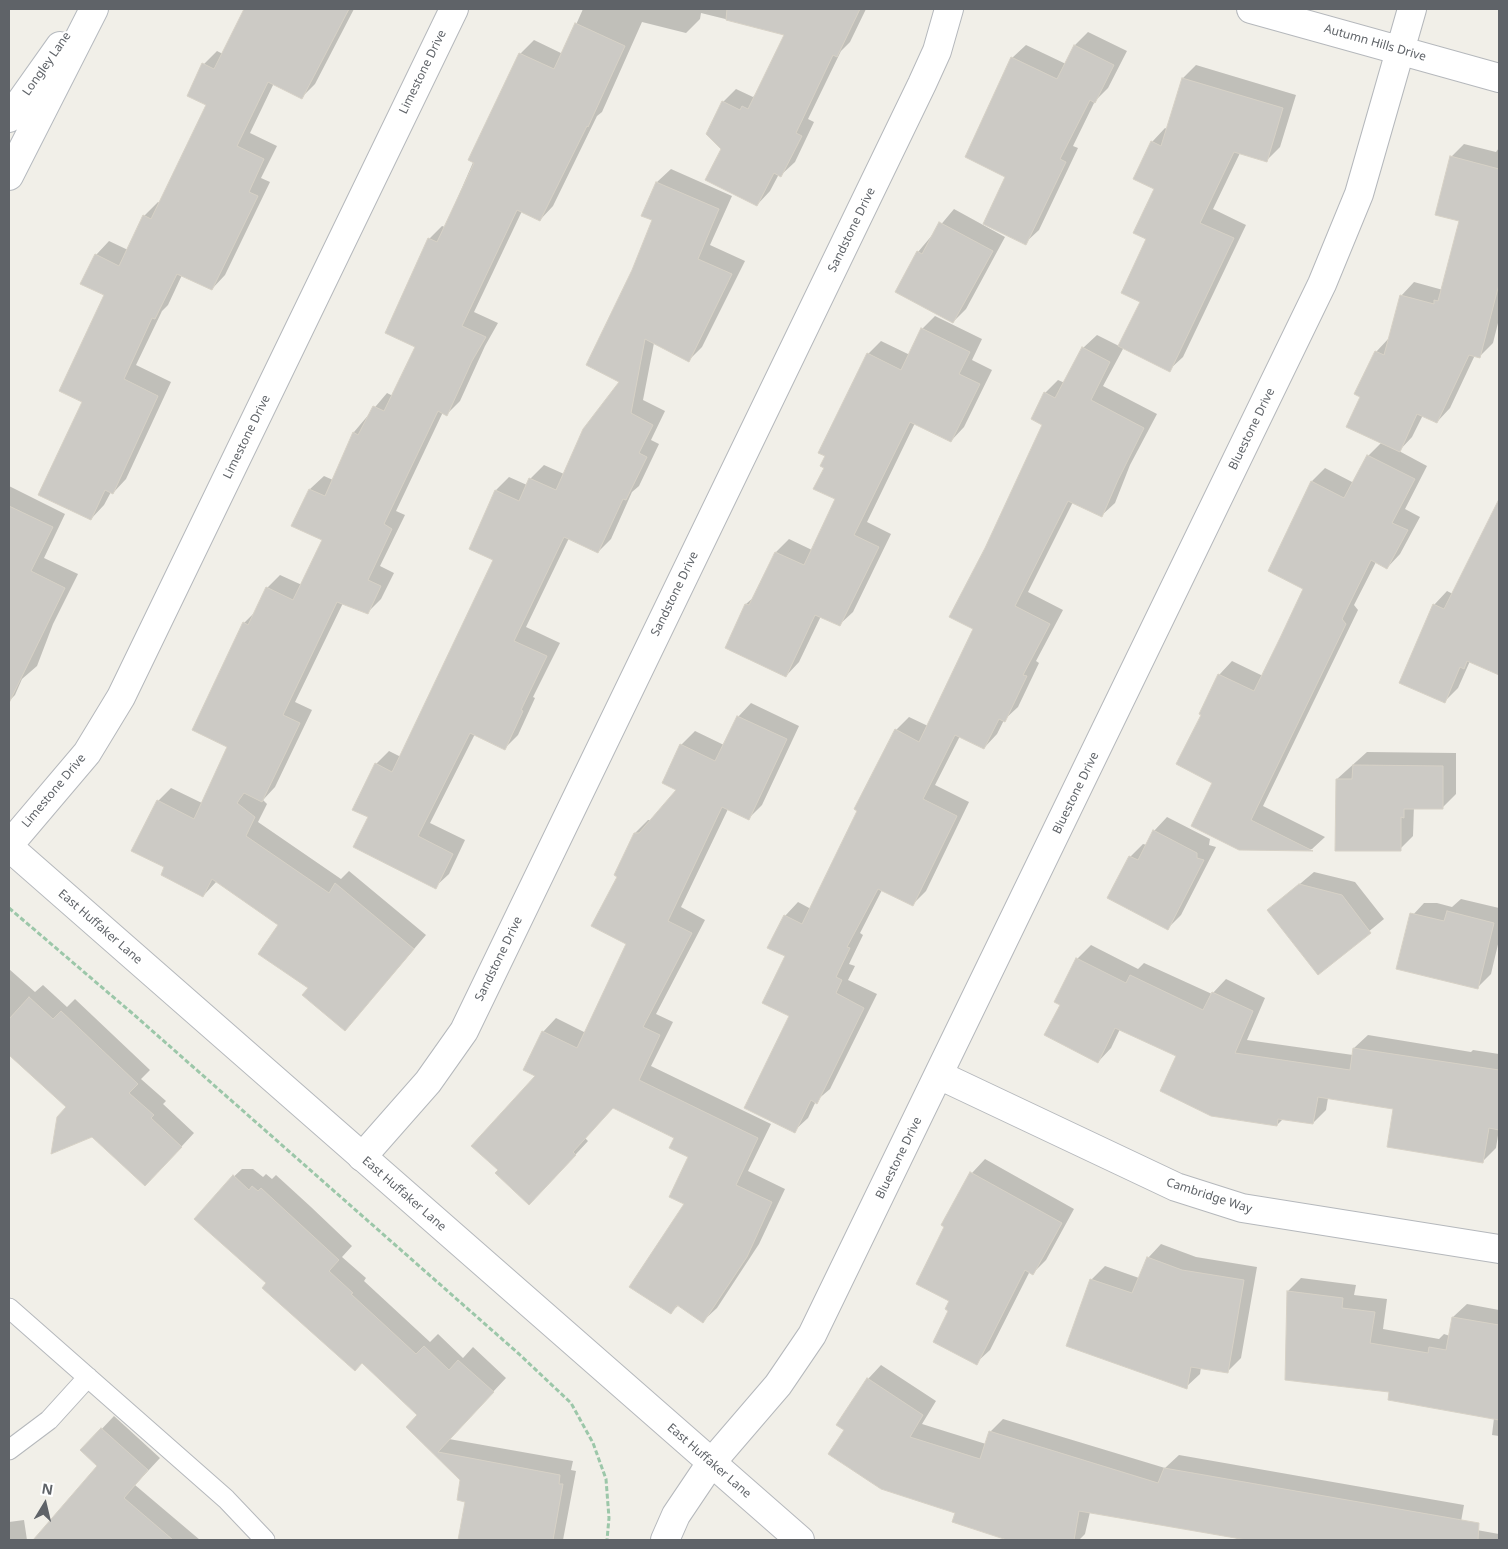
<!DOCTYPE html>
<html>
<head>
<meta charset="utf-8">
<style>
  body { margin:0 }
  #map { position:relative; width:1508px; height:1549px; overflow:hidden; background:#f1efe8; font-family:"Noto Sans",sans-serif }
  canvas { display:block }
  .frame { position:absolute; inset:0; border:10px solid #5f6368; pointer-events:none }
  .north { position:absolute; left:20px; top:1479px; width:50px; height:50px; -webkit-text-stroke:4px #fff; paint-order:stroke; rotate:9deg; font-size:14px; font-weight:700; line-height:20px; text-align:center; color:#5f6368 }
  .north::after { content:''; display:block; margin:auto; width:18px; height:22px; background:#5f6368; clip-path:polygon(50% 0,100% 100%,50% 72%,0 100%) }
</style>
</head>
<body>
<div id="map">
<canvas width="1508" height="1549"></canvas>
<div class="frame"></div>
<div class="north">N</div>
</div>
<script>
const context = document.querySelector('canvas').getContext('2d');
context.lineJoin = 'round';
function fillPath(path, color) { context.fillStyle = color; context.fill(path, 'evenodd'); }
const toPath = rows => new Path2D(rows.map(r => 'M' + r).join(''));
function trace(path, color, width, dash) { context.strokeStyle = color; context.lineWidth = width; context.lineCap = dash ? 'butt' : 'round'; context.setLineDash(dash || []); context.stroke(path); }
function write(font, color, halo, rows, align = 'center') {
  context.font = font + ' "Noto Sans",sans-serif'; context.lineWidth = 4; context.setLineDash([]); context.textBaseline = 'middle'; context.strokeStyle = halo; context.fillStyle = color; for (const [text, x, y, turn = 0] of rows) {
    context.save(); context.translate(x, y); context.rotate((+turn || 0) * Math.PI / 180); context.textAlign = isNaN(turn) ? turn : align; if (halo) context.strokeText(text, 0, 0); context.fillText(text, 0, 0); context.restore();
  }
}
fillPath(toPath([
  [245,9,354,9,315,84,302,97,274,83,250,133,277,146,261,178,270,182,225,275,212,289,182,275,168,305,162,311,136,365,171,382,126,479,113,493,111,492,104,505,91,519,84,401,106,295,96,255,109,241,128,250,144,216,158,202,160,203,207,104,204,64,217,51,223,54],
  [583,9,866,9,850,42,841,51,808,119,814,122,795,162,781,175,779,174,770,191,757,205,723,148,723,102,736,89,753,97,756,94,786,34,701,13,700,19,686,33,642,22,602,112,597,116,553,206,540,220,522,211,474,312,498,323,485,346,460,401,447,414,443,412,396,511,405,515,380,566,394,573,381,599,367,613,343,603,295,702,312,710,275,787,263,800,267,804,258,822,341,879,349,871,426,935,345,1030,279,924,217,881,203,896,166,867,158,801,171,788,202,803,228,746,194,730,244,623,255,612,267,588,280,575,302,585,323,540,293,525,310,489,324,476,333,480,354,432,387,393,393,396,416,346,429,239,442,226,445,227,520,54,534,40,563,54],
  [1088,32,1127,51,1108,88,1095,101,1073,146,1078,148,1039,230,1025,243,1007,176,1012,58,1026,45,1066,64,1075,45],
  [1196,65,1296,95,1280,147,1266,161,1240,153,1213,209,1246,225,1183,357,1169,370,1124,347,1103,386,1157,414,1130,465,1115,503,1101,516,1073,502,1028,592,1063,610,1036,661,1039,663,1018,707,1004,720,997,734,984,748,960,736,935,785,969,802,926,891,912,905,882,890,860,933,863,935,849,964,855,966,848,980,877,994,830,1089,816,1101,808,1118,794,1131,785,916,798,902,811,909,896,730,909,717,928,726,974,629,986,549,1044,424,1045,393,1058,380,1065,383,1083,348,1097,335,1119,346,1142,301,1156,188,1152,142,1165,128,1167,129,1183,78],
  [1464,144,1496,152,1499,148,1499,319,1493,343,1480,356,1475,355,1450,408,1437,422,1423,415,1412,437,1399,451,1427,466,1405,509,1420,517,1400,554,1387,568,1376,562,1354,605,1358,610,1263,806,1325,837,1312,849,1240,849,1214,783,1203,714,1219,675,1232,661,1263,676,1305,588,1269,571,1312,481,1325,468,1354,483,1368,456,1382,442,1361,396,1376,352,1389,338,1401,296,1414,282,1443,290,1461,220,1451,157],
  [671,169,732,196,710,245,745,261,702,347,689,360,654,343,643,400,665,411,651,440,659,444,639,486,632,492,611,539,598,552,569,538,526,627,560,643,533,697,535,698,518,735,505,748,475,734,430,823,465,840,449,874,435,887,369,817,376,764,389,751,401,757,495,560,470,548,496,490,509,477,527,485,530,479,544,465,564,474,621,381,633,270,653,220,643,215,657,182],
  [954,209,1005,237,966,309,953,322,918,252],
  [935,316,982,339,972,360,992,370,964,427,951,441,915,423,867,522,891,534,853,612,839,625,821,616,799,662,786,676,726,648,746,604,754,597,776,552,789,539,812,550,837,499,825,467,868,354,881,341,910,355,922,329],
  [9,486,65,514,44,558,78,574,53,624,37,666,22,679,15,695,9,701],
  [1499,506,1499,674,1470,661,1458,688,1445,701,1434,605,1447,591,1453,594],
  [751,703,799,726,762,805,749,818,728,809,681,907,705,920,656,1014,673,1022,651,1066,771,1124,748,1171,785,1189,759,1244,717,1308,703,1321,679,1305,670,1313,686,1203,690,1156,676,1137,614,1107,585,1138,588,1141,543,1190,537,1075,543,1032,556,1018,586,1033,628,943,619,876,635,833,648,820,651,820,678,789,664,782,681,745,695,731,724,745,738,717],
  [1367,752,1456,753,1456,794,1442,808,1414,807,1413,836,1400,849,1337,779],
  [1167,817,1210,839,1209,845,1216,847,1181,915,1168,928,1130,857,1143,844,1147,845,1154,831],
  [1314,872,1355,882,1384,919,1318,973,1268,911],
  [1461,899,1499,908,1499,940,1491,974,1477,988,1411,917,1424,903,1437,903,1452,907],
  [1091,945,1138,969,1144,963,1212,994,1226,979,1265,998,1247,1040,1353,1055,1354,1048,1368,1035,1471,1052,1473,1050,1499,1054,1499,1129,1496,1148,1482,1162,1395,1108,1328,1098,1326,1110,1313,1123,1283,1119,1277,1125,1178,1056,1120,1029,1111,1048,1098,1062,1061,1004,1055,1001,1077,959],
  [9,969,35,992,43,985,67,1007,75,999,150,1070,141,1079,166,1101,163,1104,194,1133,158,1172,67,1107,9,1055],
  [985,1159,1074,1209,1046,1260,1033,1273,1030,1271,990,1350,976,1363,950,1311,946,1226,943,1225,972,1173],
  [242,1169,253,1169,263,1177,266,1174,272,1179,276,1175,311,1207,352,1246,342,1257,366,1278,364,1281,430,1342,438,1334,463,1358,473,1347,506,1378,449,1439,573,1461,571,1470,576,1471,563,1540,459,1540,466,1500,462,1479,407,1427,418,1415,362,1362,268,1283,228,1182],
  [1161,1244,1196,1257,1257,1267,1241,1358,1227,1372,1201,1367,1200,1374,1186,1387,1091,1280,1105,1266,1139,1278,1148,1258],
  [1301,1278,1356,1285,1354,1295,1387,1299,1383,1329,1439,1339,1444,1334,1450,1336,1453,1317,1467,1304,1499,1310,1499,1436,1492,1435,1494,1418,1391,1391,1288,1291],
  [881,1365,936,1401,922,1424,986,1444,990,1432,1003,1419,1165,1468,1179,1455,1464,1505,1460,1527,1499,1534,1499,1540,1246,1540,1090,1512,1085,1534,1079,1540,1033,1540,1000,1534,957,1512,846,1430,868,1379],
  [114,1416,160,1458,135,1485,200,1540,58,1540,45,1529,99,1466,82,1450],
  [24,1520,27,1540,9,1540,9,1522]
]), '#0003');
const building = toPath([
  [244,9,349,9,302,99,268,82,237,146,264,159,249,192,258,196,212,290,177,274,155,319,152,318,124,379,158,396,113,494,105,490,91,520,38,495,82,402,59,391,104,295,80,284,95,254,119,266,143,215,151,219,206,105,187,96,202,63,214,69,244,9],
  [727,9,860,9,837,57,833,55,796,133,802,136,781,177,774,173,757,206,705,180,721,149,706,134,722,101,740,110,742,106,748,109,784,35,726,20,727,9],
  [575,23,625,46,588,127,587,126,540,221,517,210,462,326,486,337,472,361,447,416,438,411,384,524,392,529,368,580,381,586,368,614,337,602,283,715,300,723,262,802,244,793,237,803,255,817,246,836,329,893,335,883,414,949,345,1031,302,995,308,988,258,954,278,925,212,879,203,897,161,875,164,867,131,851,157,800,194,819,227,747,192,730,243,622,248,625,266,587,293,600,322,540,291,526,309,489,325,496,353,432,358,435,373,406,384,411,415,347,385,333,428,238,437,242,474,163,468,160,519,53,554,69,575,23],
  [1074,45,1114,65,1095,103,1090,100,1060,159,1066,162,1026,245,983,224,1005,177,965,157,1011,57,1057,79,1074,45],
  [1182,78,1283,108,1267,162,1234,152,1200,223,1234,238,1170,372,1118,346,1140,302,1121,293,1146,239,1133,233,1154,189,1133,179,1151,141,1161,146,1182,78],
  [1450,156,1499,169,1499,284,1480,358,1469,355,1437,423,1417,414,1400,452,1346,427,1360,397,1354,394,1375,351,1384,355,1400,295,1434,304,1434,300,1438,301,1459,221,1435,215,1450,156],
  [656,182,719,209,698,259,732,274,689,362,645,339,631,413,653,425,639,453,647,457,626,500,623,499,598,553,564,537,514,641,547,656,521,710,523,711,505,750,470,733,418,836,453,854,436,889,353,847,368,817,352,810,375,763,392,772,394,768,493,560,469,549,495,490,519,501,529,478,556,490,583,429,619,382,586,365,632,270,652,220,641,216,656,182],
  [939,222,993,251,953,323,895,292,917,251,922,254,939,222],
  [921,328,970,352,959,374,980,384,951,442,910,422,854,535,879,547,840,626,815,615,786,677,725,648,745,604,749,605,775,552,804,565,835,499,813,489,824,468,820,466,825,456,818,453,867,353,901,370,921,328],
  [1082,347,1110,362,1091,400,1144,428,1118,480,1102,517,1068,501,1015,606,1050,624,1023,675,1027,676,1005,722,999,719,984,749,955,735,923,799,957,816,913,906,878,889,847,947,850,948,836,977,842,980,836,993,864,1008,817,1104,811,1100,795,1133,744,1108,789,1016,762,1003,785,956,767,948,784,915,802,924,857,811,854,809,895,729,919,742,973,629,949,617,985,548,1042,425,1031,419,1044,392,1055,398,1082,347],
  [1367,455,1415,479,1392,523,1408,530,1387,569,1371,560,1342,619,1346,624,1251,820,1313,851,1239,850,1191,826,1212,783,1176,764,1201,715,1199,714,1218,674,1254,691,1280,638,1303,589,1268,571,1311,481,1344,498,1367,455],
  [1499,499,1499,675,1467,661,1464,669,1460,667,1445,703,1399,683,1433,604,1444,609,1499,499],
  [9,506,53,527,31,571,65,588,9,703,9,506],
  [737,716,787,739,749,820,722,807,668,921,692,933,643,1027,660,1035,639,1080,758,1138,736,1185,772,1202,747,1257,703,1323,677,1305,671,1314,629,1287,684,1204,669,1197,688,1157,669,1148,674,1138,613,1108,573,1152,576,1155,529,1205,495,1173,498,1170,471,1146,535,1076,523,1070,542,1031,577,1048,626,944,591,926,617,877,614,875,634,833,639,833,676,790,662,783,680,744,715,761,737,716],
  [1353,765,1443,766,1443,809,1404,809,1404,818,1401,817,1401,851,1335,851,1336,779,1352,779,1353,765],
  [1153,830,1197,853,1197,858,1204,860,1168,930,1107,898,1129,856,1138,860,1153,830],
  [1299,884,1342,895,1371,933,1318,975,1267,910,1299,884],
  [1447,911,1494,923,1478,989,1396,969,1410,913,1444,921,1447,911],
  [1076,958,1126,983,1130,975,1203,1010,1212,992,1253,1011,1235,1053,1350,1070,1353,1048,1499,1070,1499,1130,1489,1128,1483,1163,1387,1147,1393,1109,1318,1097,1313,1124,1278,1119,1277,1126,1211,1116,1160,1091,1176,1056,1115,1028,1098,1063,1044,1035,1060,1005,1054,1002,1076,958],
  [29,997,53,1019,61,1011,138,1084,129,1093,154,1115,151,1118,182,1147,145,1186,92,1137,51,1154,57,1117,66,1107,9,1055,9,1019,29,997],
  [970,1172,1062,1223,1033,1275,1025,1270,977,1365,933,1342,948,1311,945,1309,949,1301,916,1284,944,1227,941,1225,970,1172],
  [233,1175,249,1190,252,1186,258,1191,261,1188,339,1260,329,1271,353,1293,351,1294,416,1354,424,1346,449,1370,458,1360,494,1392,438,1452,560,1475,559,1484,563,1484,553,1540,458,1540,465,1502,457,1500,460,1480,406,1427,417,1415,362,1363,355,1371,262,1288,266,1283,194,1219,233,1175],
  [1147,1257,1182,1270,1244,1280,1228,1373,1191,1367,1187,1389,1066,1346,1090,1279,1132,1293,1147,1257],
  [1287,1291,1343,1298,1342,1308,1375,1312,1370,1343,1428,1353,1429,1347,1446,1350,1452,1317,1499,1325,1499,1420,1388,1400,1389,1392,1285,1380,1287,1291],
  [867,1378,923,1415,910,1437,980,1459,989,1431,1158,1483,1164,1468,1479,1523,1478,1540,1247,1540,1079,1511,1074,1540,1007,1540,952,1522,955,1513,881,1489,828,1454,844,1430,836,1425,867,1378],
  [101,1428,148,1470,124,1498,173,1540,33,1540,97,1466,80,1450,101,1428]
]);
fillPath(building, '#cccac5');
trace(building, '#d6d1c6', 1);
const service = toPath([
  [9,1308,226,1499,265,1540],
  [9,1450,49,1420,88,1377]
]);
const minor = toPath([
  [1251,9,1499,78],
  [9,845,87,753,121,697,454,9],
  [939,1075,1176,1187,1242,1208,1499,1249],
  [362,1157,428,1082,464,1031,922,84,937,51,949,9],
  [711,1463,778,1385,812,1335,1322,284,1359,194,1412,9]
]);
const tertiary = toPath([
  [9,847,800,1540],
  [665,1540,676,1515,711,1463]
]);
const secondary = toPath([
  [9,118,60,46],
  [9,176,94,9]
]);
trace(service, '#b5b8bc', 21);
trace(minor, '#b5b8bc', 30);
trace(tertiary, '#b5b8bc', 30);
trace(secondary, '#b6babf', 30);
trace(toPath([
  [9,908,132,1013,519,1354,571,1403,593,1443,606,1479,609,1518,607,1540]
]), '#9cc7a9', 3, [5, 2.5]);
trace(service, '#fff', 19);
trace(minor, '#fff', 28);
trace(tertiary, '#fff', 28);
trace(secondary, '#fff', 28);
write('12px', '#5f6368', '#fff', [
  ["Autumn Hills Drive",1375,43,16],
  ["Longley Lane",47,64,-55],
  ["Limestone Drive",423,72,-64],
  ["Sandstone Drive",852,230,-64],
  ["Bluestone Drive",1252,429,-64],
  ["Limestone Drive",247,437,-64],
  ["Sandstone Drive",675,594,-64],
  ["Limestone Drive",54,791,-50],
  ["Bluestone Drive",1076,793,-64],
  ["East Huffaker Lane",100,927,41],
  ["Sandstone Drive",499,959,-64],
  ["Bluestone Drive",899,1158,-64],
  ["East Huffaker Lane",404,1194,41],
  ["Cambridge Way",1209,1196,18],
  ["East Huffaker Lane",709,1461,41]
]);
</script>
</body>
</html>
